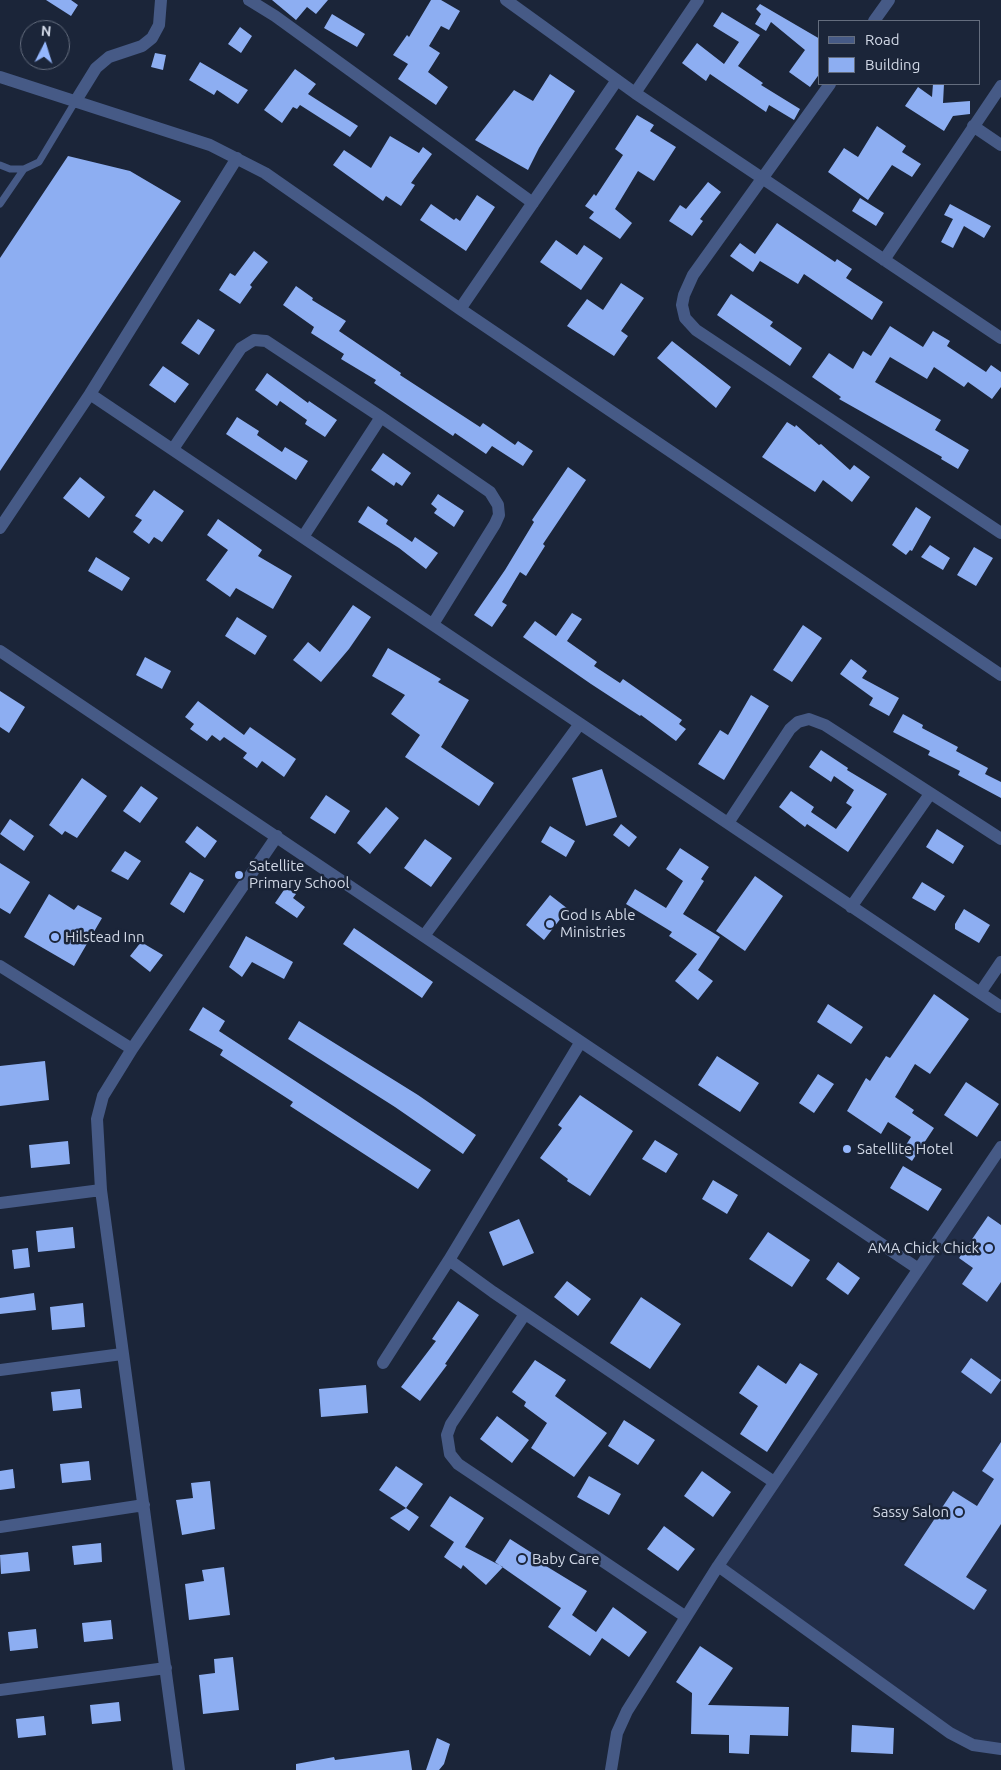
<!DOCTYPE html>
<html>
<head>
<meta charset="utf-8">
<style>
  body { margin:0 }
  #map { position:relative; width:1001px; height:1770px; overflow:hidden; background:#1b2539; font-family:Ubuntu,sans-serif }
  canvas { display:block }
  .legend { position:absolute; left:818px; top:20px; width:162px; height:65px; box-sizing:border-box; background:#1b2539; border:1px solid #646d7e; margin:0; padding:6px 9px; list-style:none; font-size:15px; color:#d1d8e6 }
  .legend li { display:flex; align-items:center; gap:10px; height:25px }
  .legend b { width:25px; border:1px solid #646d7e }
  .north { position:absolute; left:20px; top:20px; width:50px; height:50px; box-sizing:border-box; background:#1b2539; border:1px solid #646d7e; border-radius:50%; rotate:5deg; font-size:14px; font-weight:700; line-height:20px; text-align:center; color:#d1d8e6 }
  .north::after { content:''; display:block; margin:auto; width:18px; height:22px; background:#95b7fd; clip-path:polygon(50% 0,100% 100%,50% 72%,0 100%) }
</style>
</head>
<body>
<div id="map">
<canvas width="1001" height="1770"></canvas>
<ul class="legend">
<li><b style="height:6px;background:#465a86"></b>Road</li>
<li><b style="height:14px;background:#8daef2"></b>Building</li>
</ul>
<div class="north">N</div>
</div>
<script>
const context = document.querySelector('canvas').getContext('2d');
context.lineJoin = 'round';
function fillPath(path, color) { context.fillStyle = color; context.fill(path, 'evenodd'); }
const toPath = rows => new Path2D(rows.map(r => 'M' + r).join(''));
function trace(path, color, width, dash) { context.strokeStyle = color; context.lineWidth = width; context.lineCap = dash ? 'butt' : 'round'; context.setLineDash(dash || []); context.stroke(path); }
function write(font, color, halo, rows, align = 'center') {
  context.font = font + ' Ubuntu,sans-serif'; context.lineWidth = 5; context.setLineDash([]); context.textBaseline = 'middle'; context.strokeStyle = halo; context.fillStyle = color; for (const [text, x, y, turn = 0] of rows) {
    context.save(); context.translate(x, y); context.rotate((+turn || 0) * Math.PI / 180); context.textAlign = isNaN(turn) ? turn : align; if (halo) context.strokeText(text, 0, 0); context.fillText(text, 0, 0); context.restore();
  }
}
fillPath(toPath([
  [1001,1147,1001,1749,973,1745,718,1566]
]), '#212d48');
fillPath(toPath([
  [46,0,71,0,78,5,71,16],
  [272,0,328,0,316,14,307,7,296,20],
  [431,0,441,0,460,11,449,30,441,26,429,46,440,53,428,72,448,87,436,105,398,79,408,64,393,55,407,35,409,37],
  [760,4,820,39,820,73,810,87,789,72,805,50,771,22,766,31,755,24,761,14,756,9],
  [722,12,760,35,738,66,763,83,761,85,800,109,794,120,769,105,766,112,710,74,706,81,682,63,697,43,724,64,739,42,713,26],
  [332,14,365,34,357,47,324,28],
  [240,27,252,36,241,53,228,44],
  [155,53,166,55,163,70,151,67],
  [200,62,248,90,238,104,217,90,214,95,189,80],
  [295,69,316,84,308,94,358,126,350,137,300,105,297,109,293,107,282,123,264,110],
  [550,74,575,91,539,148,528,170,475,140,514,90,533,101],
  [933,84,944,84,943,103,970,101,970,114,953,116,944,131,905,106,918,87,932,97],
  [637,115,654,125,650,131,676,147,654,181,638,171,615,209,632,223,620,239,589,218,594,212,585,206,594,194,596,196,623,155,615,149],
  [877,126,906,146,902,152,921,164,912,177,892,165,868,200,828,172,844,148,858,157],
  [390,136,419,153,423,147,432,154,411,183,415,185,401,206,386,196,383,201,333,165,344,150,371,168],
  [68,156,130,171,181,201,0,471,0,258],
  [708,182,721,192,700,219,703,221,692,236,669,221,680,205,686,209],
  [477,195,495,207,466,251,420,220,431,204,454,220,456,218,460,221],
  [860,198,884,213,876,226,852,211],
  [950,204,991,226,984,238,964,226,953,248,941,242,953,219,944,215],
  [777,223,835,262,837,259,852,269,846,278,883,302,872,320,804,274,798,284,760,261,753,272,730,256,740,243,755,254],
  [556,240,577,255,584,245,603,258,581,290,540,262],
  [254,251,268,262,250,285,252,287,240,304,219,290,230,273,235,276],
  [621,283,644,298,621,331,628,336,614,356,567,326,587,299,603,310],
  [296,286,313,298,312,300,346,321,339,331,401,373,400,375,480,427,483,423,515,445,518,441,533,451,523,466,492,446,486,454,455,433,453,436,374,383,376,380,341,359,344,354,311,333,314,327,283,305],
  [731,294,773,322,770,326,802,348,790,366,717,315],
  [198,319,215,330,199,355,181,343],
  [890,326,923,347,933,331,950,341,947,346,986,372,991,365,1001,372,1001,387,992,399,968,382,964,387,934,367,927,379,890,357,875,382,941,420,935,430,969,450,958,469,941,459,942,457,839,399,841,397,812,377,829,353,853,369,863,351,871,356],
  [672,341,731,387,716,408,657,358],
  [163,366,189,384,175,403,149,385],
  [267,373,308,403,309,401,337,420,325,437,305,424,307,420,280,401,277,406,255,390],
  [237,417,259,431,257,435,282,452,285,447,308,461,296,480,226,434],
  [787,422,795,427,796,425,819,445,821,444,850,470,854,465,870,477,852,502,823,480,815,492,762,457],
  [383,453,411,473,402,486,396,482,394,486,371,470],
  [568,467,586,480,543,544,545,546,526,576,520,572,502,602,507,605,492,627,474,615,505,570,534,522,532,520],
  [80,477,105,497,89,518,63,498],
  [154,490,184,511,162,542,154,537,149,544,133,532,142,520,135,516],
  [438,494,464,511,454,527,434,513,437,509,431,504],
  [368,506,388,520,386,524,412,542,415,537,438,553,426,569,399,548,358,522],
  [916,507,931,517,912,551,910,550,906,555,892,545],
  [218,519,262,550,258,556,292,576,273,609,236,588,230,597,206,580,228,550,207,535],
  [930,545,950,558,943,570,921,557],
  [974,547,993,558,976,586,957,575],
  [96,557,130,578,122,591,88,571],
  [353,605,371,617,349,649,321,682,293,660,308,642,320,652],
  [572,613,582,619,567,641,597,662,594,666,620,683,623,679,682,720,679,724,686,729,676,741,641,715,640,716,591,684,523,637,535,621,556,636],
  [237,617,267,636,255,655,225,636],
  [803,625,822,638,792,682,773,670],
  [388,648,441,679,438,682,469,700,441,747,494,783,479,806,405,757,420,735,391,714,405,695,372,676],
  [145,657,171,671,162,689,136,675],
  [851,659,867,671,862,678,899,698,889,716,869,705,873,698,840,674],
  [0,691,25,707,9,733,0,727],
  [751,695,769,706,724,780,698,764,720,730,728,735],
  [198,701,244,735,250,727,296,759,284,777,262,761,257,768,243,758,247,753,224,737,220,741,212,735,207,741,190,729,194,724,185,717],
  [903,714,923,725,922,728,958,747,956,751,988,768,985,774,1001,782,1001,798,958,775,960,771,928,755,930,751,893,732],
  [821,750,848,768,847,770,887,794,848,852,807,824,805,827,779,807,791,791,814,807,811,812,836,829,852,807,846,803,854,790,834,776,831,782,809,767],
  [602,769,617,817,586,826,572,778],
  [82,778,107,796,77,838,65,831,62,835,49,825],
  [141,786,158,798,140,823,123,811],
  [326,795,350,811,335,834,310,818],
  [386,807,399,818,370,854,357,843],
  [10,819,34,836,24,851,0,834],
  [621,824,637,837,629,847,613,835],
  [197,826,217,841,205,858,185,842],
  [550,826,575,841,566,857,541,842],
  [937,829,964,846,953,864,926,847],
  [425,839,452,858,431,887,404,868],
  [680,848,709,867,701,879,704,881,683,914,720,937,698,970,713,981,698,1000,675,981,697,954,669,936,672,932,626,904,635,889,666,908,683,881,666,869],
  [125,851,141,861,128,880,111,871],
  [0,863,30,882,10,914,0,908],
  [190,872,204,880,184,913,170,904],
  [755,876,783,896,745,951,716,931],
  [922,882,945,896,935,911,912,898],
  [286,887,296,894,293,898,305,907,297,918,275,903],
  [49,894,74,910,78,905,102,918,74,966,24,937],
  [550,895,568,909,544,940,526,925],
  [964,909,990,925,979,943,955,929,955,924],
  [354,928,433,982,422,998,343,944],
  [246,936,293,962,284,979,252,962,242,977,229,967],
  [141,942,163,955,150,972,130,956],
  [934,994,969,1019,930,1074,915,1064,895,1097,914,1110,912,1113,934,1128,912,1161,901,1153,911,1137,888,1122,881,1134,847,1111,866,1078,870,1081,886,1056,890,1058],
  [828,1004,863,1027,851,1044,817,1022],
  [203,1007,225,1021,219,1031,431,1170,418,1189,290,1106,293,1102,220,1055,223,1050,189,1030],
  [299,1021,418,1095,476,1135,463,1154,395,1107,288,1039],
  [717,1056,759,1083,740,1112,698,1085],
  [45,1061,49,1100,0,1106,0,1066],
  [818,1074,834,1084,814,1113,799,1103],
  [966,1082,999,1104,977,1137,944,1115],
  [580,1095,633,1131,590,1196,567,1181,568,1179,540,1158,562,1128,558,1125],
  [655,1140,678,1154,666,1173,642,1159],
  [68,1141,70,1164,31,1168,29,1145],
  [903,1166,942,1189,928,1211,890,1188],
  [713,1180,738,1195,727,1214,702,1199],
  [988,1216,1001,1225,1001,1282,987,1302,962,1284,973,1268,959,1258],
  [519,1219,534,1253,503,1266,489,1232],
  [73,1227,75,1248,38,1252,36,1231],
  [768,1232,810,1260,792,1287,749,1259],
  [28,1248,30,1267,14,1269,12,1250],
  [838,1262,860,1278,848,1295,826,1279],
  [567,1281,591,1299,578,1316,554,1297],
  [34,1293,36,1310,0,1314,0,1298],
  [641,1297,681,1324,650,1369,610,1343],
  [458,1301,479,1315,445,1364,447,1365,420,1401,401,1387,436,1341,432,1339],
  [83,1303,85,1327,52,1330,50,1307],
  [971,1358,1001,1380,991,1394,961,1372],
  [535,1360,566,1380,555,1396,607,1433,574,1477,531,1448,547,1423,524,1406,526,1402,512,1392],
  [800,1363,818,1374,767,1452,740,1434,758,1406,739,1393,758,1365,786,1384],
  [366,1385,368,1413,321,1417,319,1389],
  [80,1389,82,1408,53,1411,51,1392],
  [497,1416,529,1440,512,1463,480,1439],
  [624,1420,655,1440,638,1465,608,1446],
  [1001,1442,1001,1524,966,1577,987,1590,974,1610,904,1565,953,1491,977,1506,994,1479,982,1471],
  [89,1461,91,1480,62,1483,60,1464],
  [396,1466,423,1484,406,1508,379,1490],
  [13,1469,15,1488,0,1490,0,1471],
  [702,1471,731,1492,713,1517,684,1496],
  [589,1476,621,1494,609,1515,577,1497],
  [210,1481,215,1529,182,1535,176,1500,193,1498,191,1483],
  [450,1496,484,1518,465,1547,503,1567,486,1585,463,1565,461,1569,444,1557,454,1542,430,1526],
  [406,1508,419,1517,409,1531,390,1518],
  [664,1526,695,1549,678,1571,647,1549],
  [510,1539,543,1560,541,1563,587,1591,572,1615,596,1632,613,1607,647,1632,629,1657,602,1638,590,1656,548,1627,561,1608,495,1562],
  [101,1543,102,1562,74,1565,72,1546],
  [28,1552,30,1571,1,1574,0,1555],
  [224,1567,230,1615,189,1620,185,1584,204,1581,202,1570],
  [111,1620,113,1639,84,1642,82,1623],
  [36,1629,38,1648,10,1651,8,1632],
  [700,1646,733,1668,708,1705,789,1707,788,1736,750,1735,749,1754,729,1753,729,1735,691,1734,692,1693,676,1682],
  [233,1657,239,1710,203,1714,199,1675,215,1673,214,1659],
  [119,1702,121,1721,92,1724,90,1705],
  [44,1716,46,1735,18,1738,16,1719],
  [852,1725,894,1728,893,1754,851,1752],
  [437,1738,450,1744,444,1764,439,1770,426,1770],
  [409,1750,412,1770,296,1770,296,1764,334,1757,335,1760]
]), '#8daef2');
trace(toPath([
  [0,165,10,169,24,169,39,162,75,102],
  [0,204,24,169]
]), '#465a86', 7);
trace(toPath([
  [249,0,275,16,533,203],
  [506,0,635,93,1001,338],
  [874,21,889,0],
  [0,77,210,145,265,173,460,309,1001,675],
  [830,84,693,275,684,295,682,305,685,318,696,330,1001,533],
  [635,93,698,0],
  [75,102,96,68,109,57,142,46,152,38,159,25,161,0],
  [973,126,1001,145],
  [884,260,1001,86],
  [460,309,617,80],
  [90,394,1001,1007],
  [173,449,241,348,254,340,266,341,381,417,490,492,498,505,499,515,495,524,433,624],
  [0,528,90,394,237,158],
  [303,537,381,417],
  [0,651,917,1268],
  [728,823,790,729,798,722,809,719,825,725,1001,839],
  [851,907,930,794],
  [424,936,579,725],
  [0,966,132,1049],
  [980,993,1001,962],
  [0,1203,101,1190],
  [449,1260,493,1292,774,1482],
  [525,1314,451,1424,447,1435,450,1454,458,1464,686,1617],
  [383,1363,449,1260,580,1043],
  [0,1370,122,1354],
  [0,1527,144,1505],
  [718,1566,950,1733,973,1745,1001,1749],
  [0,1690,166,1668],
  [179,1770,101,1190,97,1119,103,1096,132,1049,277,836],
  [611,1770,617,1733,627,1711,718,1566,1001,1147]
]), '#465a86', 12);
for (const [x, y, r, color] of [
  [239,875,5,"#95b7fd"],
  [550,924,5,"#95b7fd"],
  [55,937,5,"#95b7fd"],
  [847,1149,5,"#95b7fd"],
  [989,1248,5,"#95b7fd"],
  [959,1512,5,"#95b7fd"],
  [522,1559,5,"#95b7fd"]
]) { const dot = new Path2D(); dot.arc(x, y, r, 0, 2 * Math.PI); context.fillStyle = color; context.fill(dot); trace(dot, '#1b2539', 2); }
write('15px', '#d1d8e6', '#1b2539', [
  ["Satellite",249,866],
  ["Primary School",249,883],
  ["God Is Able",560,915],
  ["Ministries",560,932],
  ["Hilstead Inn",65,937],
  ["Satellite Hotel",857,1149],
  ["AMA Chick Chick",979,1248,"right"],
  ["Sassy Salon",949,1512,"right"],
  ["Baby Care",532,1559]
], 'left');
</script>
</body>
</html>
